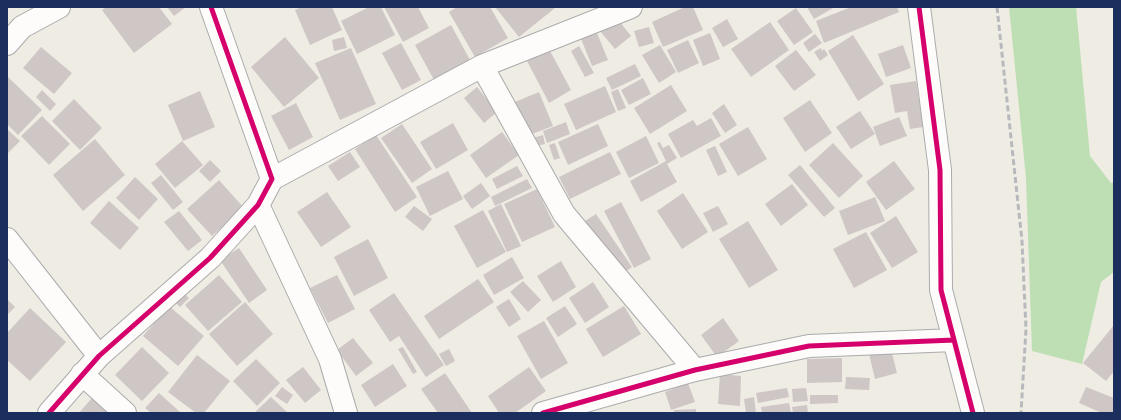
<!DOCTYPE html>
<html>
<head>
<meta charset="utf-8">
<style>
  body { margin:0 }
  #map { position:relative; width:1121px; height:420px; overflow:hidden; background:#efece3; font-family:"Libre Caslon Text",serif }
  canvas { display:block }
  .frame { position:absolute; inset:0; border:8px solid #1b2f5e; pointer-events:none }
</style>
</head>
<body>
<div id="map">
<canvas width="1121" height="420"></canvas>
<div class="frame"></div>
</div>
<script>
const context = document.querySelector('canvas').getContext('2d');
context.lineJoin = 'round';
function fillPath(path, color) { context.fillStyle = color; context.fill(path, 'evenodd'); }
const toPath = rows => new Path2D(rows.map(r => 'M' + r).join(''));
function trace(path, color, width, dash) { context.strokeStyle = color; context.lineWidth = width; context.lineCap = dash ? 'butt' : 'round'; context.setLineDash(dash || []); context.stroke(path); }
fillPath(toPath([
  [1009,7,1076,7,1090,156,1111,183,1114,182,1114,272,1101,282,1082,364,1032,351,1026,178]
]), '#bedfb3');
fillPath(toPath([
  [106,7,159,7,172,24,134,53,102,10],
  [167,7,186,7,174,16],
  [301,7,332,7,342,30,310,45,295,10],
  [369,7,381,7,395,35,357,54,341,21],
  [384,7,418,7,429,28,403,42],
  [457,7,490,7,508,38,475,57,449,12],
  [495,7,555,7,555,8,519,37],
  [685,7,693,7,703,30,663,47,652,22],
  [807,7,835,7,814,19],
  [851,7,897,7,899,12,824,43,816,21],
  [796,8,813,32,794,45,777,21],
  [616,17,631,36,615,49,600,31],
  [727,19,738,39,723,47,712,28],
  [770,22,789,50,751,77,731,49],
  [451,25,470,60,434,80,415,45],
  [649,27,654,43,639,47,634,31],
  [597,33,608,60,592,66,581,39],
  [710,33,720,59,703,66,693,40],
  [815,34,822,43,809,52,803,43],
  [853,35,884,84,858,101,828,51],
  [285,37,319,78,284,107,251,67],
  [344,37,347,48,334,51,332,40],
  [688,40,699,63,678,73,667,50],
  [401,43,421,80,402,90,382,53],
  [660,45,676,72,659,83,642,55],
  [903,45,911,68,886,77,878,54],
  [579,46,594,73,585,77,571,51],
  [41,47,72,73,54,94,23,68],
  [351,48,376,104,340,120,315,63],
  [821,48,822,51,824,49,828,55,820,61,814,52],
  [549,49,571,90,549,103,527,61],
  [796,50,816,75,794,91,775,66],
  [635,64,641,76,612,90,606,78],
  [7,76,42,110,18,135,7,124],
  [643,78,651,94,629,105,621,90],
  [916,81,923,127,910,129,907,111,895,113,890,85],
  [671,85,687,111,650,134,634,108],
  [605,86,616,112,576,130,564,104],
  [477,87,497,112,484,123,464,98],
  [618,89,626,108,618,111,611,92],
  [42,90,56,104,50,111,36,97],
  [200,91,215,127,183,141,168,105],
  [539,92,553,126,524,137,510,104],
  [74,99,102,128,80,150,52,121],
  [810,100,832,133,805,152,783,118],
  [296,103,313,137,289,150,271,116],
  [724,104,737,125,725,133,712,113],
  [860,111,875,134,851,149,836,127],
  [42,116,70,144,49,165,21,136],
  [899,117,907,136,880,146,873,127],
  [711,118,721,136,681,158,668,134,693,120,697,126],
  [566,122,570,134,547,143,543,131],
  [453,123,468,150,436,169,420,142],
  [402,124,432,169,412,183,381,138],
  [598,124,608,146,568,165,558,142],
  [748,127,767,159,738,176,719,144],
  [7,129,20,141,7,154],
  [502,132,519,155,486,178,470,155],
  [376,135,417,197,395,212,355,149],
  [543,135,545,144,535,146,533,138],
  [646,136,659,163,629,178,616,152],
  [95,139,125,175,83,211,53,175],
  [182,141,203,165,175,188,155,164],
  [660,142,663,148,669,145,677,158,667,164,677,182,641,202,630,181,666,161,657,143],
  [555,143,560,158,554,160,549,145],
  [833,143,863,176,839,198,809,165],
  [715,146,727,172,718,176,706,150],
  [350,152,360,167,338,181,328,166],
  [610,152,621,174,570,199,559,177],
  [210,160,221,171,210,182,199,171],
  [894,161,915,189,886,210,866,182],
  [800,165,835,208,824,217,788,175],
  [517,166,523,176,497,189,492,179],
  [448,171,463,199,430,216,416,187],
  [161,175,183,202,173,210,151,183],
  [135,177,158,199,139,220,116,198],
  [527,179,532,188,495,206,491,197],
  [219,180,244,208,212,236,187,209],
  [481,183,490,196,472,209,463,196],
  [792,184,808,205,781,226,765,204],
  [537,189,555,227,522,242,504,204],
  [327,192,351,227,321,247,297,212],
  [683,193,708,232,682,249,657,211],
  [875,197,885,221,848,235,839,211],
  [109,201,139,228,120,250,90,223],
  [621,202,651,259,634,268,604,211],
  [501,204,521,246,507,252,488,211],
  [414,206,432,219,423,231,405,217],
  [718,206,728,224,713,232,703,213],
  [483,210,506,252,477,268,454,226],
  [179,211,202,240,188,251,164,222],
  [596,214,632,267,621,275,585,221],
  [896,216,918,252,892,268,870,233],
  [748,221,778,270,749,288,719,239],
  [866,232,887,270,854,288,833,249],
  [368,239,388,278,354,296,334,257],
  [239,248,267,290,249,303,220,260],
  [512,257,524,278,494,295,483,275],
  [561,261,576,287,553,302,537,276],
  [219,275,242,302,208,331,185,305],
  [337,275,355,309,328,323,310,288],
  [478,279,494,302,439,339,424,316],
  [523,281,541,300,528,312,510,292],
  [593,282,609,307,585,323,569,298],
  [180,290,189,298,180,307,171,299],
  [394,293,444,365,426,377,399,336,390,342,369,310],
  [7,299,15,307,7,315],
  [509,299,521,319,509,327,496,307],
  [245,302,273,334,237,366,209,334],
  [169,306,204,336,178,366,143,336],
  [565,306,577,324,558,337,546,318],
  [624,306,641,334,603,357,586,329],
  [30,308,66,342,30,381,7,360,7,333],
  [723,318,739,341,717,357,701,335],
  [544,321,568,363,541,379,517,336],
  [1114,325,1114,371,1106,381,1083,363],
  [353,338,373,363,356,376,337,350],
  [142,347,169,373,142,401,115,375],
  [403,347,417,372,413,374,398,349],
  [449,349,455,361,446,366,439,354],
  [891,349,897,373,875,379,869,354],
  [197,355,230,381,204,413,196,413,168,392],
  [842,358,842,382,807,383,807,359],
  [256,359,280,383,257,406,233,381],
  [393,364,407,386,375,407,361,385],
  [303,367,321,390,305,403,286,380],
  [529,367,546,391,515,413,499,413,488,396],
  [445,373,472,413,438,413,421,389],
  [720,374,741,376,740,406,718,404],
  [846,377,870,378,869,390,845,389],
  [688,383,695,402,671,410,665,392],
  [282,387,293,395,287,404,275,396],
  [1086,387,1114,398,1114,413,1102,413,1079,403],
  [787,388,789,397,758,403,756,393],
  [806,388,808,401,793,402,792,389],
  [97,392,122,413,79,413],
  [159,393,180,412,180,413,151,413,145,408],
  [810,395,838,395,838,403,810,404],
  [271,397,288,413,254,413],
  [754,397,756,413,746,413,744,399],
  [789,403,791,413,762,413,761,407],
  [807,405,808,413,793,413,792,407],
  [696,409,696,413,674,413,674,410]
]), '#cfc6c6');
const street = toPath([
  [919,7,940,170,941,290,973,413],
  [7,44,22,27,59,7],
  [482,66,564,214,695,370],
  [272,179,482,66,631,7],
  [258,205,330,359,346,413],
  [7,239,99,356],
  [82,374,125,413],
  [49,413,99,356,210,258,258,205,272,179,211,7],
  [543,413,695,370,809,346,954,340]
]);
trace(street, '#aaabac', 24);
trace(street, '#fdfcfb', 22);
trace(toPath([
  [997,7,1022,241,1026,329,1021,413]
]), '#b7b9bd', 3, [6, 3]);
trace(toPath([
  [919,7,940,170,941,290,973,413],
  [49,413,99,356,210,258,258,205,272,179,211,7],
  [543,413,695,370,809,346,954,340]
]), '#d6006c', 5);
</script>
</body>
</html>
